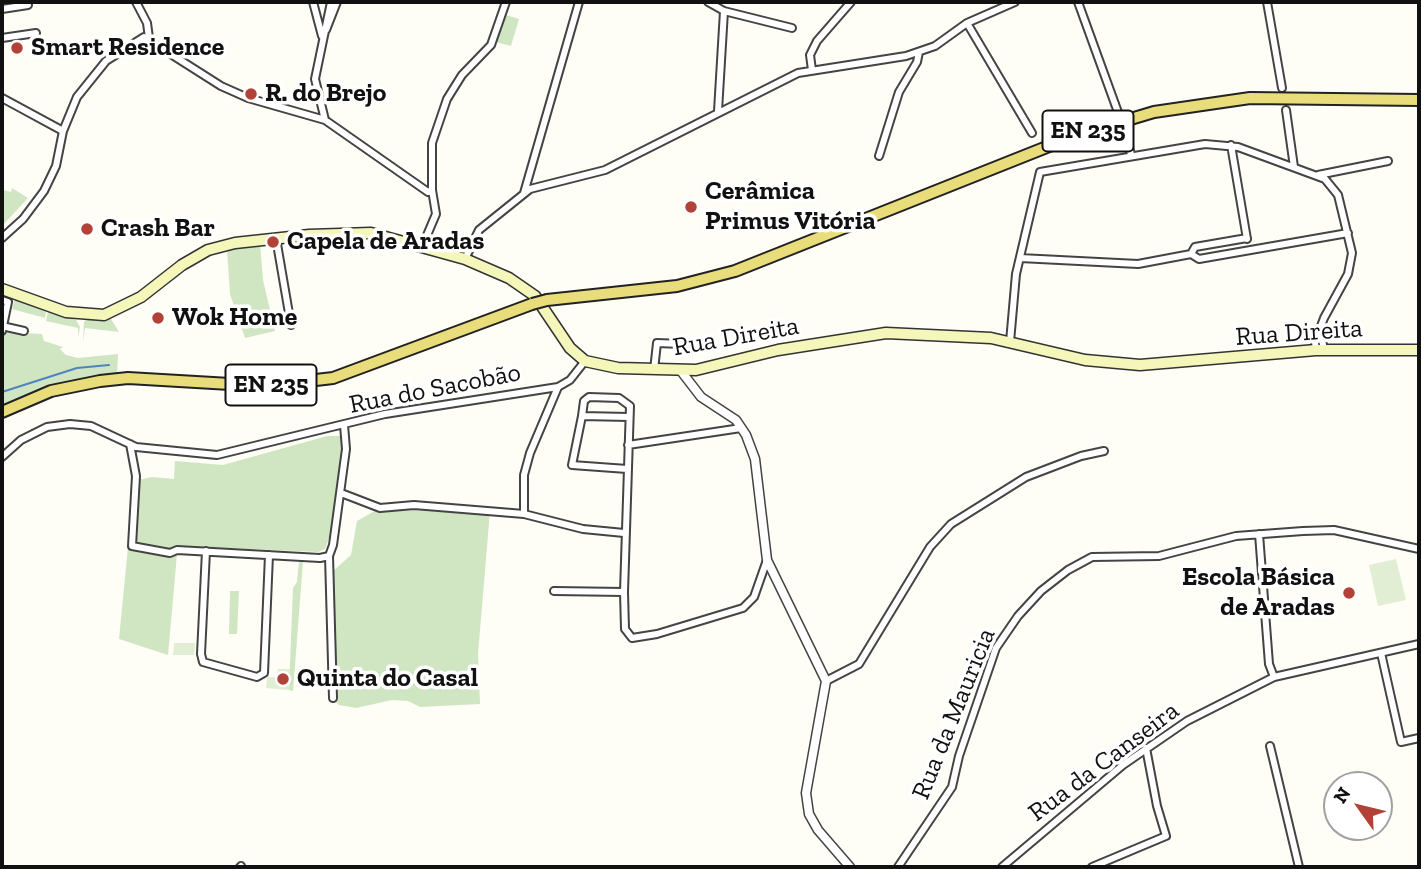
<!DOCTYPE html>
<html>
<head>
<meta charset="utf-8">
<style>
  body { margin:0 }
  #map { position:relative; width:1421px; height:869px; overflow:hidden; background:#fefdf6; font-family:"Zilla Slab",serif }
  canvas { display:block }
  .frame { position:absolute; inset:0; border:4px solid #111; pointer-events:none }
  .north { position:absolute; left:1323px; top:771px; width:70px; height:70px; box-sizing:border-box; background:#fff; border:2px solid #a0a0a0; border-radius:50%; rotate:304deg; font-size:19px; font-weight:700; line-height:28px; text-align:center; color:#111 }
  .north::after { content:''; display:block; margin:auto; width:24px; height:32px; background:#b24238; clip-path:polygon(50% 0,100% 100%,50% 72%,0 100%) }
</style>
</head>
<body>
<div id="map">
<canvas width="1421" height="869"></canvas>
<div class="frame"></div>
<div class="north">N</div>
</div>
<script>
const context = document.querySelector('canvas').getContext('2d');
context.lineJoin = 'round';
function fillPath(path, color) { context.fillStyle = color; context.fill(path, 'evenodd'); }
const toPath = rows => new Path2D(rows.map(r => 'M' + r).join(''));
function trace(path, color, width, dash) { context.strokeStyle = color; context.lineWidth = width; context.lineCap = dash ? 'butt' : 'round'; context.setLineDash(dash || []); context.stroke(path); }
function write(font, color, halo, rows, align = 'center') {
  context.font = font + ' "Zilla Slab",serif'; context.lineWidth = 7; context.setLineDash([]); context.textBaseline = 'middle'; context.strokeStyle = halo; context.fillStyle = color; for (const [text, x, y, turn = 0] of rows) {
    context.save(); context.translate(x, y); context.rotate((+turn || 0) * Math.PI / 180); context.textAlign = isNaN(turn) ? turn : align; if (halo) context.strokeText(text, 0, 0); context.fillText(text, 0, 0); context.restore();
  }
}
fillPath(toPath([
  [506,15,519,19,511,46,496,42],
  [12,188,28,198,2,226,3,190,11,192],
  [260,244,263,280,275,331,245,338,230,294,227,250],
  [15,299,46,312,45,318,12,309],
  [48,312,76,320,80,327,78,337,78,328,46,321],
  [87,319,111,319,119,332,85,328,83,343,84,322],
  [5,332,42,334,44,341,63,347,60,349,66,355,78,358,118,354,117,376,54,387,2,406,2,337],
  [327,436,341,436,346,449,338,515,325,549,318,552,177,546,171,550,134,543,138,480,152,477,174,479,175,461,223,465],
  [396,506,490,511,478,654,480,704,420,707,408,701,392,700,356,708,339,705,333,698,332,572,351,555,357,521,380,508],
  [132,546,177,554,168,655,119,639,128,547],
  [299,561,303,561,293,691,289,690,293,588,297,582],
  [230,591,239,591,237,634,229,634]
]), '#d0e6c2');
fillPath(toPath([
  [1396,559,1406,600,1378,606,1369,565],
  [174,643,195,643,194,655,173,655],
  [278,669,290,669,289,690,266,688,267,677,277,677]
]), '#e1eed3');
trace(toPath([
  [2,392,77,368,109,365]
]), '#4f84be', 2);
const minor = toPath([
  [136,2,147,23,149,38],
  [313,2,322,36],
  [331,2,315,79,325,120,428,192,432,190],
  [708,2,724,11,718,111],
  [1078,2,1115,104],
  [1267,2,1282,88],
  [2,9,28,5],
  [724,11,792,28],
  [967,23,1032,133],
  [326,30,337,2],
  [2,38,36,33],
  [812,70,810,55,817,41,851,2],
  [2,98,63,131],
  [1286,110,1294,167],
  [1127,137,1131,155],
  [1231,145,1247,239],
  [879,156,899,92,917,62,919,52],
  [1318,175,1388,161],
  [524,193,579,2],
  [2,238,23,219,44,191,56,166,63,131,77,97,106,61,144,37,221,86,248,98,325,120],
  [276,238,291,325],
  [1247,238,1195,247,1191,254,1199,259,1348,233],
  [422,247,436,214,432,190,432,143,447,99,462,75,491,45,506,2],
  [1020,258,1138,264,1191,254],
  [465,259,479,230,530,189,605,170,798,73,906,56,935,46,967,23,1015,2],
  [2,300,8,302,2,331],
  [2,326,24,331],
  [1320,331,1324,349],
  [1010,342,1016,274,1040,172,1205,144,1238,147,1325,179,1338,195,1352,253,1348,274,1324,318,1315,342,1316,350],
  [585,361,570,380,558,387,530,453,524,475,524,514,583,529,624,533],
  [654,370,657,343,682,344],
  [582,416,584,401,589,397,619,398,630,406,624,592,625,629,632,638,657,634,743,608,754,597,767,560],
  [130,444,136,476,132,546,170,553,177,550,320,558,329,556,333,545,346,449,344,425],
  [628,445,741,428],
  [2,457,21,440,47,427,70,424,91,426,136,447,217,455,385,414,558,387],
  [627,469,572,465,582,416,629,417],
  [341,493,380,508,414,505,524,514],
  [1259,534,1269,664,1274,677],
  [206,551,201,654,203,662,257,677,264,673,269,555],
  [329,556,333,698],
  [554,591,624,592],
  [1381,653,1401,742,1419,738],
  [826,681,859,664,930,547,951,524,1026,477,1081,456,1104,451],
  [1270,746,1299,867],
  [240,867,241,866],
  [898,867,952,787,959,756,996,648,1018,616,1041,591,1068,570,1092,557,1159,556,1236,536,1303,531,1334,530,1419,549],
  [1002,867,1123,765,1187,721,1274,677,1419,644],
  [1092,867,1166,836,1157,806,1146,748]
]);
const tertiary = toPath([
  [681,371,701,397,736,420,746,435,755,459,767,560,826,681,806,793,809,814,818,830,850,867]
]);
const secondary = toPath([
  [2,289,66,312,104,315,141,297,182,265,208,250,235,243,309,235,371,233,465,259,509,278,535,296,570,348,585,361,618,368,696,370,778,350,886,333,991,338,1085,360,1140,365,1316,350,1419,350]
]);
const primary = toPath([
  [547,300,677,286,735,271,1077,135,1154,112,1250,98,1419,100],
  [2,412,51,391,100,381,128,378,264,386,333,378,532,304]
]);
trace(minor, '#444', 10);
trace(tertiary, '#444', 11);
trace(secondary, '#333', 13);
trace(primary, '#222', 14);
trace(minor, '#fff', 6);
trace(tertiary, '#fff', 8);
trace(secondary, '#f5f6b9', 10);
trace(primary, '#e9dc7b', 10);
const minorBridge = toPath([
  [1115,104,1127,137]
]);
const primaryBridge = toPath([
  [532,304,547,300]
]);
trace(minorBridge, '#444', 10, []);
trace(primaryBridge, '#222', 14, []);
trace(minorBridge, '#fff', 6);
trace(primaryBridge, '#e9dc7b', 10);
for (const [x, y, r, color] of [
  [17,48,7,"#b24238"],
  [251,94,7,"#b24238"],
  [691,207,7,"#b24238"],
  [87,229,7,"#b24238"],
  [273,242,7,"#b24238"],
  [158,318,7,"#b24238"],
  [1349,593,7,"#b24238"],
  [283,679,7,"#b24238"]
]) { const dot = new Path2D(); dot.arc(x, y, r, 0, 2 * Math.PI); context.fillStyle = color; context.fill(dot); trace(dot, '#fff', 2.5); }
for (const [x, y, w] of [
  [1088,131,91],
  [271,385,91]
]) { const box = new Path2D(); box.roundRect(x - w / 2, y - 20.5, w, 41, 5); context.fillStyle = '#fff'; context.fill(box); trace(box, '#111', 2); }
write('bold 24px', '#111', null, [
  ["EN 235",1088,131],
  ["EN 235",271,385]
]);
write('bold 26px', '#111', '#fff', [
  ["Smart Residence",31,48],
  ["R. do Brejo",265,94],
  ["Cerâmica",705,192],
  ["Primus Vitória",705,222],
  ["Crash Bar",101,229],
  ["Capela de Aradas",287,242],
  ["Wok Home",172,318],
  ["Escola Básica",1335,578,"right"],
  ["de Aradas",1335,608,"right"],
  ["Quinta do Casal",297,679]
], 'left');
write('26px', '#111', '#fff', [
  ["Rua Direita",1299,333,-4],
  ["Rua Direita",736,337,-10],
  ["Rua do Sacobão",435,389,-11],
  ["Rua da Mauricia",954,714,-68],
  ["Rua da Canseira",1104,762,-37]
]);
</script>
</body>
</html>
